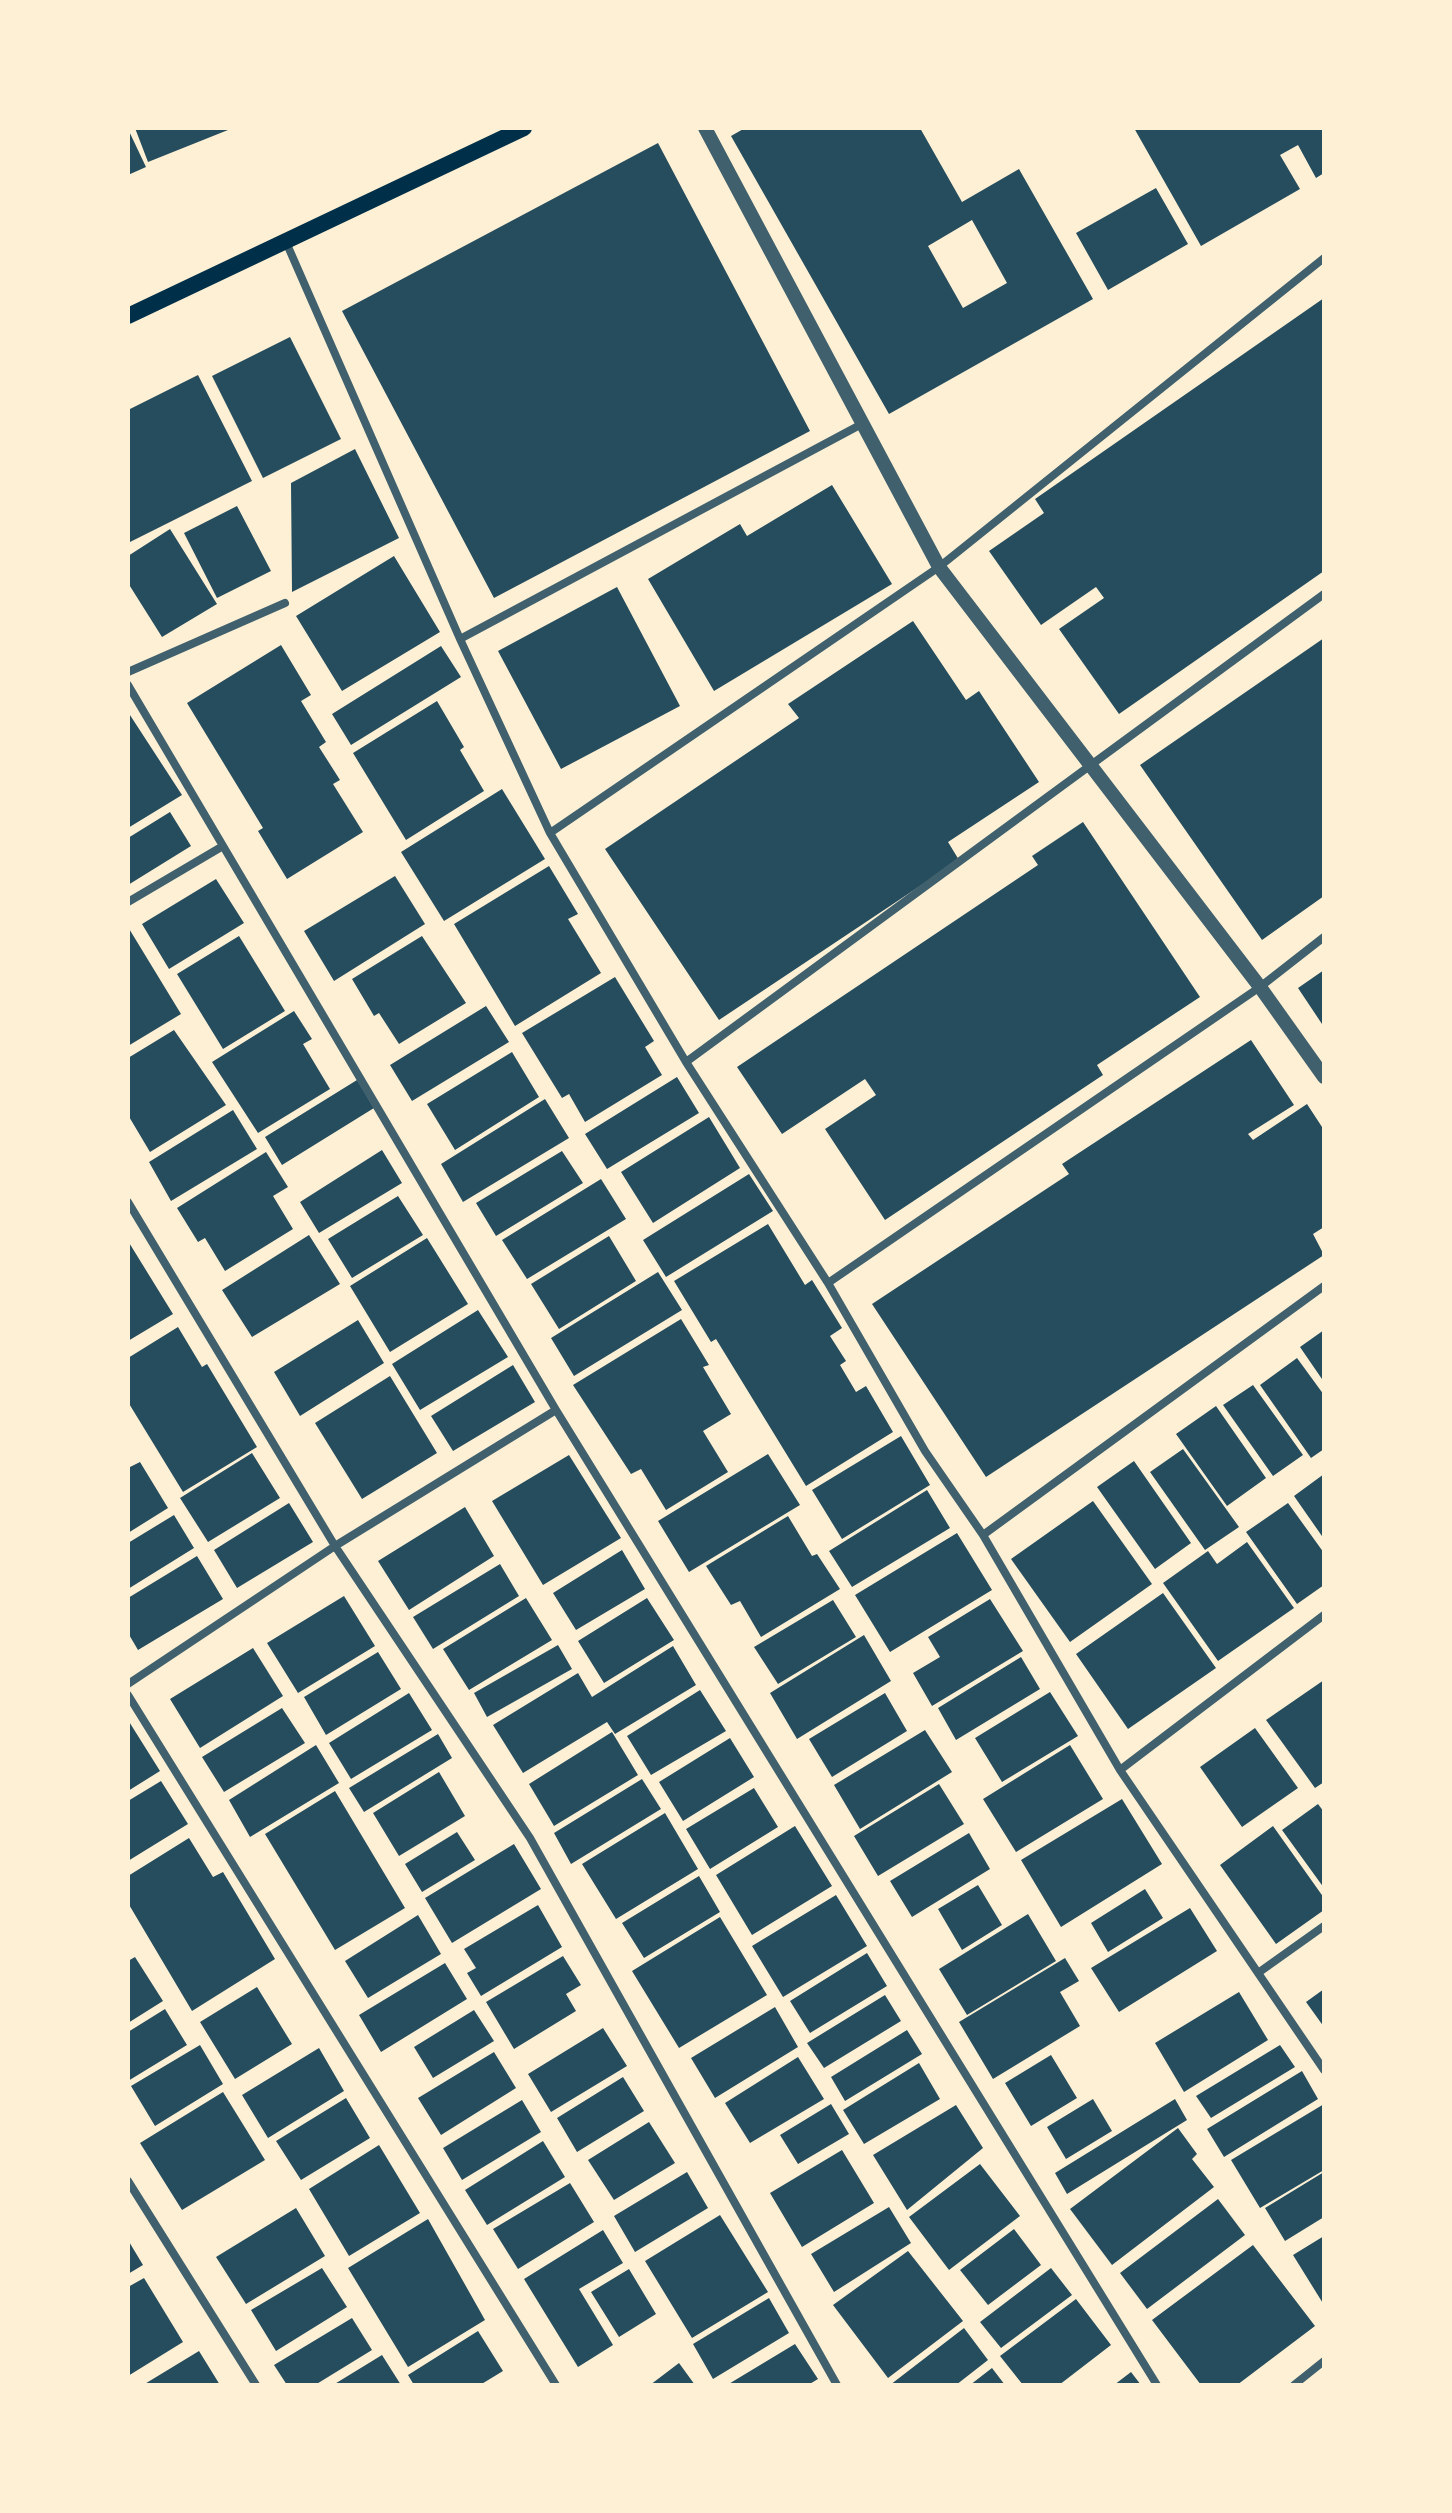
<!DOCTYPE html>
<html>
<head>
<meta charset="utf-8">
<style>
  body { margin:0 }
  #map { position:relative; width:1452px; height:2513px; overflow:hidden; background:#fdf0d5; font-family:"Golos Text",sans-serif }
  canvas { display:block }
  .frame { position:absolute; inset:0; border:130px solid #fdf0d5; pointer-events:none }
</style>
</head>
<body>
<div id="map">
<canvas width="1452" height="2513"></canvas>
<div class="frame"></div>
</div>
<script>
const context = document.querySelector('canvas').getContext('2d');
context.lineJoin = 'round';
function fillPath(path, color) { context.fillStyle = color; context.fill(path, 'evenodd'); }
const toPath = rows => new Path2D(rows.map(r => 'M' + r).join(''));
function trace(path, color, width, dash) { context.strokeStyle = color; context.lineWidth = width; context.lineCap = dash ? 'butt' : 'round'; context.setLineDash(dash || []); context.stroke(path); }
fillPath(toPath([
  [135,128,233,128,148,162],
  [745,128,920,128,962,202,1019,169,1093,299,889,414,731,136],
  [972,220,1007,283,963,308,928,246],
  [1134,128,1324,128,1324,173,1316,178,1298,145,1280,155,1300,189,1201,246],
  [128,129,146,167,128,175],
  [658,143,810,431,494,598,342,311],
  [1156,188,1188,244,1108,290,1076,233],
  [1324,298,1324,571,1119,714,1059,629,1104,598,1096,587,1041,625,989,551,1044,513,1035,499],
  [290,337,341,439,263,478,212,376],
  [198,375,252,481,128,543,128,410],
  [355,449,399,538,292,592,291,483],
  [832,485,892,584,714,691,648,579,740,524,747,536],
  [237,506,271,571,217,598,184,533],
  [170,529,217,604,162,637,128,583,128,556],
  [394,556,440,632,342,691,296,616],
  [617,587,680,706,561,769,498,651],
  [913,621,966,700,979,691,1039,782,948,842,959,860,719,1020,605,849,799,718,788,704],
  [1324,638,1324,896,1262,940,1140,765],
  [281,645,311,695,301,701,326,742,319,747,340,780,333,784,363,832,287,879,258,831,263,828,187,703],
  [441,646,461,677,351,745,332,714],
  [437,701,464,747,460,750,484,791,406,840,353,753],
  [128,712,182,795,128,828],
  [502,789,545,859,444,921,401,852],
  [170,812,191,846,128,885,128,838],
  [1083,822,1200,997,1097,1065,1103,1075,885,1220,825,1129,876,1095,865,1079,782,1134,737,1067,1038,865,1032,856],
  [549,866,578,914,568,919,601,973,515,1026,454,924],
  [395,876,425,924,334,981,304,931],
  [216,879,244,923,169,969,142,924],
  [128,927,181,1014,128,1046],
  [239,936,285,1011,223,1049,177,974],
  [422,936,466,1003,399,1044,379,1013,374,1016,352,979],
  [1324,970,1324,1027,1298,988],
  [615,977,654,1041,645,1047,662,1075,585,1122,569,1094,562,1098,522,1033],
  [486,1006,509,1042,412,1101,390,1065],
  [294,1011,312,1039,303,1044,330,1089,258,1133,212,1062],
  [174,1030,226,1105,150,1152,128,1115,128,1058],
  [1251,1040,1294,1105,1248,1134,1253,1140,1307,1104,1324,1130,1324,1227,1313,1234,1324,1255,986,1477,872,1304,1069,1174,1062,1164],
  [512,1052,539,1097,455,1150,427,1104],
  [677,1077,699,1113,607,1169,585,1134],
  [357,1080,374,1108,282,1165,265,1137],
  [545,1099,569,1138,463,1202,441,1164],
  [233,1110,257,1149,171,1201,149,1162],
  [709,1117,740,1168,653,1223,621,1172],
  [382,1150,402,1183,319,1233,300,1202],
  [562,1151,583,1183,496,1236,476,1203],
  [266,1152,288,1187,273,1196,293,1229,225,1271,205,1238,198,1242,177,1208],
  [749,1174,773,1211,666,1277,643,1240],
  [601,1179,626,1219,527,1279,502,1240],
  [398,1196,423,1235,352,1278,328,1239],
  [768,1224,805,1285,812,1280,842,1328,830,1336,846,1361,840,1365,856,1392,866,1386,893,1432,806,1486,716,1339,711,1342,674,1281],
  [309,1235,340,1284,252,1337,222,1290],
  [609,1236,636,1281,559,1329,531,1284],
  [427,1238,468,1304,390,1352,350,1286],
  [128,1241,173,1314,128,1341],
  [658,1272,682,1310,574,1376,551,1338],
  [478,1310,508,1357,420,1410,392,1364],
  [681,1319,709,1365,703,1367,731,1414,703,1431,728,1472,666,1510,641,1469,631,1474,573,1385],
  [358,1320,384,1363,300,1416,274,1372],
  [178,1327,202,1367,207,1364,257,1447,183,1492,128,1402,128,1358],
  [1324,1330,1324,1382,1300,1347],
  [1297,1358,1324,1395,1324,1449,1311,1458,1260,1385],
  [513,1365,535,1402,453,1451,431,1416],
  [390,1376,437,1453,362,1499,315,1423],
  [1253,1385,1303,1455,1273,1476,1223,1405],
  [1216,1406,1266,1478,1227,1506,1176,1434],
  [901,1436,930,1485,842,1539,812,1490],
  [1183,1449,1239,1527,1205,1550,1150,1472],
  [252,1453,280,1498,208,1542,180,1498],
  [768,1454,800,1505,689,1572,658,1521],
  [569,1455,621,1538,543,1585,492,1501],
  [1134,1461,1191,1543,1155,1569,1097,1487],
  [140,1462,168,1508,128,1533,128,1468],
  [1324,1474,1324,1539,1294,1496],
  [927,1490,950,1528,852,1587,829,1551],
  [1093,1501,1152,1584,1070,1642,1011,1559],
  [289,1503,313,1542,237,1588,214,1550],
  [1288,1503,1324,1553,1324,1585,1297,1604,1246,1532],
  [465,1507,494,1556,409,1610,378,1561],
  [174,1515,194,1548,128,1589,128,1543],
  [788,1516,812,1556,817,1554,840,1589,761,1637,740,1601,731,1605,706,1566],
  [957,1533,992,1590,890,1652,855,1595],
  [1247,1542,1294,1608,1218,1661,1163,1583,1208,1551,1217,1564],
  [622,1550,645,1589,576,1630,553,1593],
  [197,1556,223,1599,138,1650,128,1633,128,1598],
  [500,1564,519,1596,433,1649,413,1617],
  [1163,1593,1216,1668,1128,1729,1076,1654],
  [344,1596,375,1646,298,1693,267,1643],
  [526,1598,552,1640,469,1690,443,1649],
  [647,1598,674,1640,604,1683,578,1641],
  [990,1599,1023,1651,932,1706,913,1673,940,1657,928,1637],
  [833,1600,856,1637,778,1684,754,1647],
  [864,1635,891,1681,797,1739,770,1693],
  [558,1645,572,1669,487,1717,474,1693],
  [673,1646,696,1685,615,1734,607,1722,523,1773,493,1725,578,1673,592,1697],
  [253,1648,283,1696,200,1748,170,1699],
  [378,1652,401,1689,326,1735,304,1697],
  [1021,1657,1040,1689,956,1740,938,1708],
  [1324,1680,1324,1782,1315,1788,1266,1720],
  [700,1690,726,1731,651,1775,627,1736],
  [1050,1692,1078,1736,1002,1782,975,1738],
  [409,1693,432,1730,351,1779,329,1743],
  [885,1693,907,1731,832,1777,809,1739],
  [282,1708,305,1743,224,1792,202,1757],
  [128,1720,160,1771,128,1791],
  [1255,1728,1298,1788,1242,1827,1200,1767],
  [925,1730,952,1772,860,1829,834,1785],
  [612,1732,638,1775,554,1826,529,1784],
  [438,1734,452,1758,364,1812,349,1788],
  [730,1738,754,1777,683,1821,659,1782],
  [316,1745,339,1783,250,1837,229,1800],
  [1070,1745,1103,1799,1016,1852,983,1799],
  [439,1772,465,1816,399,1856,373,1813],
  [642,1779,661,1809,571,1864,554,1833],
  [161,1781,188,1824,128,1861,128,1801],
  [939,1784,964,1824,878,1876,854,1836],
  [754,1788,778,1827,710,1869,686,1829],
  [335,1791,405,1908,335,1950,265,1834],
  [1122,1799,1162,1864,1061,1927,1021,1860],
  [1318,1804,1324,1812,1324,1888,1282,1830],
  [665,1813,698,1869,616,1919,582,1864],
  [795,1826,832,1886,752,1935,716,1875],
  [1273,1826,1324,1898,1324,1910,1276,1944,1220,1865],
  [457,1832,475,1860,422,1892,405,1864],
  [969,1833,990,1869,912,1917,890,1881],
  [189,1838,213,1877,223,1872,275,1959,192,2011,128,1903,128,1876],
  [514,1844,541,1889,452,1943,425,1898],
  [699,1876,720,1912,644,1958,622,1923],
  [978,1885,1002,1925,962,1950,938,1909],
  [1145,1889,1163,1918,1108,1952,1091,1923],
  [836,1895,867,1946,783,1997,752,1946],
  [538,1905,562,1947,481,1996,467,1973,476,1968,464,1949],
  [1190,1908,1217,1951,1119,2012,1091,1968],
  [1028,1914,1056,1961,967,2015,939,1969],
  [418,1915,441,1954,368,1998,345,1961],
  [720,1917,767,1995,679,2048,632,1971],
  [867,1953,887,1986,810,2033,790,2001],
  [563,1956,581,1985,566,1994,576,2011,514,2049,486,2002],
  [135,1957,163,2001,128,2023,128,1961],
  [1065,1958,1079,1981,1060,1992,1080,2026,993,2079,959,2022],
  [445,1963,467,1999,381,2052,359,2015],
  [257,1987,292,2044,235,2079,200,2022],
  [1324,1989,1324,2027,1306,2002],
  [1239,1992,1268,2040,1184,2092,1155,2043],
  [885,1995,901,2021,824,2068,807,2043],
  [775,2007,798,2047,715,2098,691,2058],
  [165,2009,187,2045,128,2081,128,2032],
  [474,2010,494,2041,433,2078,414,2047],
  [603,2028,627,2066,551,2112,528,2074],
  [907,2030,922,2054,845,2101,831,2077],
  [200,2045,223,2084,155,2126,131,2086],
  [1280,2045,1295,2067,1211,2118,1196,2096],
  [319,2048,344,2091,268,2138,242,2095],
  [494,2052,516,2088,441,2135,418,2098],
  [1051,2055,1077,2098,1031,2126,1005,2083],
  [798,2057,824,2099,750,2143,725,2103],
  [919,2063,940,2099,864,2144,843,2110],
  [1302,2071,1318,2099,1224,2157,1207,2129],
  [623,2077,644,2111,577,2152,557,2118],
  [223,2092,265,2160,182,2210,140,2143],
  [346,2098,370,2138,301,2180,276,2141],
  [1093,2099,1112,2131,1066,2159,1047,2127],
  [1175,2099,1187,2120,1067,2194,1055,2173],
  [522,2100,541,2132,462,2180,443,2148],
  [831,2104,849,2134,798,2164,780,2135],
  [1324,2104,1324,2170,1260,2208,1231,2160],
  [956,2105,983,2148,907,2210,873,2155],
  [649,2122,675,2163,614,2200,588,2160],
  [1178,2128,1197,2154,1192,2159,1214,2187,1112,2265,1070,2209],
  [543,2141,565,2177,487,2225,465,2190],
  [379,2145,420,2213,349,2256,309,2189],
  [842,2150,874,2203,802,2247,770,2193],
  [980,2164,1020,2216,949,2270,909,2217],
  [687,2172,708,2208,635,2252,614,2216],
  [1324,2172,1324,2217,1285,2241,1265,2208],
  [570,2183,594,2222,518,2269,493,2229],
  [1218,2199,1245,2235,1147,2309,1120,2273],
  [889,2207,911,2243,834,2292,811,2254],
  [296,2208,325,2256,246,2304,216,2257],
  [720,2215,768,2292,692,2338,645,2261],
  [428,2219,485,2320,408,2367,348,2268],
  [1014,2229,1041,2265,988,2305,960,2270],
  [603,2230,623,2263,579,2289,613,2345,578,2367,524,2279],
  [1324,2236,1324,2305,1293,2255],
  [128,2240,143,2265,128,2274],
  [1253,2245,1315,2326,1237,2385,1201,2385,1152,2320],
  [908,2251,963,2321,888,2378,833,2305],
  [322,2268,347,2307,276,2351,251,2310],
  [1051,2268,1072,2295,1001,2348,980,2322],
  [629,2269,656,2314,619,2337,591,2292],
  [144,2278,183,2342,128,2376,128,2287],
  [769,2298,789,2333,713,2379,693,2344],
  [1076,2299,1111,2345,1059,2385,1023,2385,1000,2356],
  [352,2318,372,2350,315,2385,287,2385,274,2365],
  [964,2328,988,2360,956,2385,890,2385],
  [478,2331,503,2371,480,2385,414,2385,408,2375],
  [795,2344,818,2379,808,2385,727,2385],
  [199,2351,220,2385,143,2385],
  [382,2355,401,2385,333,2385],
  [679,2363,695,2385,650,2385],
  [992,2368,1005,2385,970,2385],
  [1131,2372,1141,2385,1114,2385]
]), '#264d5e');
trace(toPath([
  [286,242,460,639,550,833,686,1062,828,1283,925,1451,983,1535,1120,1770,1324,2070],
  [460,639,860,425],
  [128,672,285,603],
  [128,685,556,1410,1157,2385],
  [550,833,939,567,1324,258],
  [128,902,223,846],
  [686,1062,1324,594],
  [128,1202,335,1546,530,1838,837,2385],
  [828,1283,1260,987,1324,937],
  [983,1535,1324,1286],
  [128,1684,335,1546,556,1410],
  [128,1695,556,2385],
  [1120,1770,1324,1615],
  [1258,1973,1324,1926],
  [128,2181,256,2385],
  [1294,2385,1324,2361]
]), '#3f606c', 8);
trace(toPath([
  [705,128,939,567,1260,987,1324,1077]
]), '#3f606c', 14);
trace(toPath([
  [128,316,524,128]
]), '#003049', 16);
</script>
</body>
</html>
